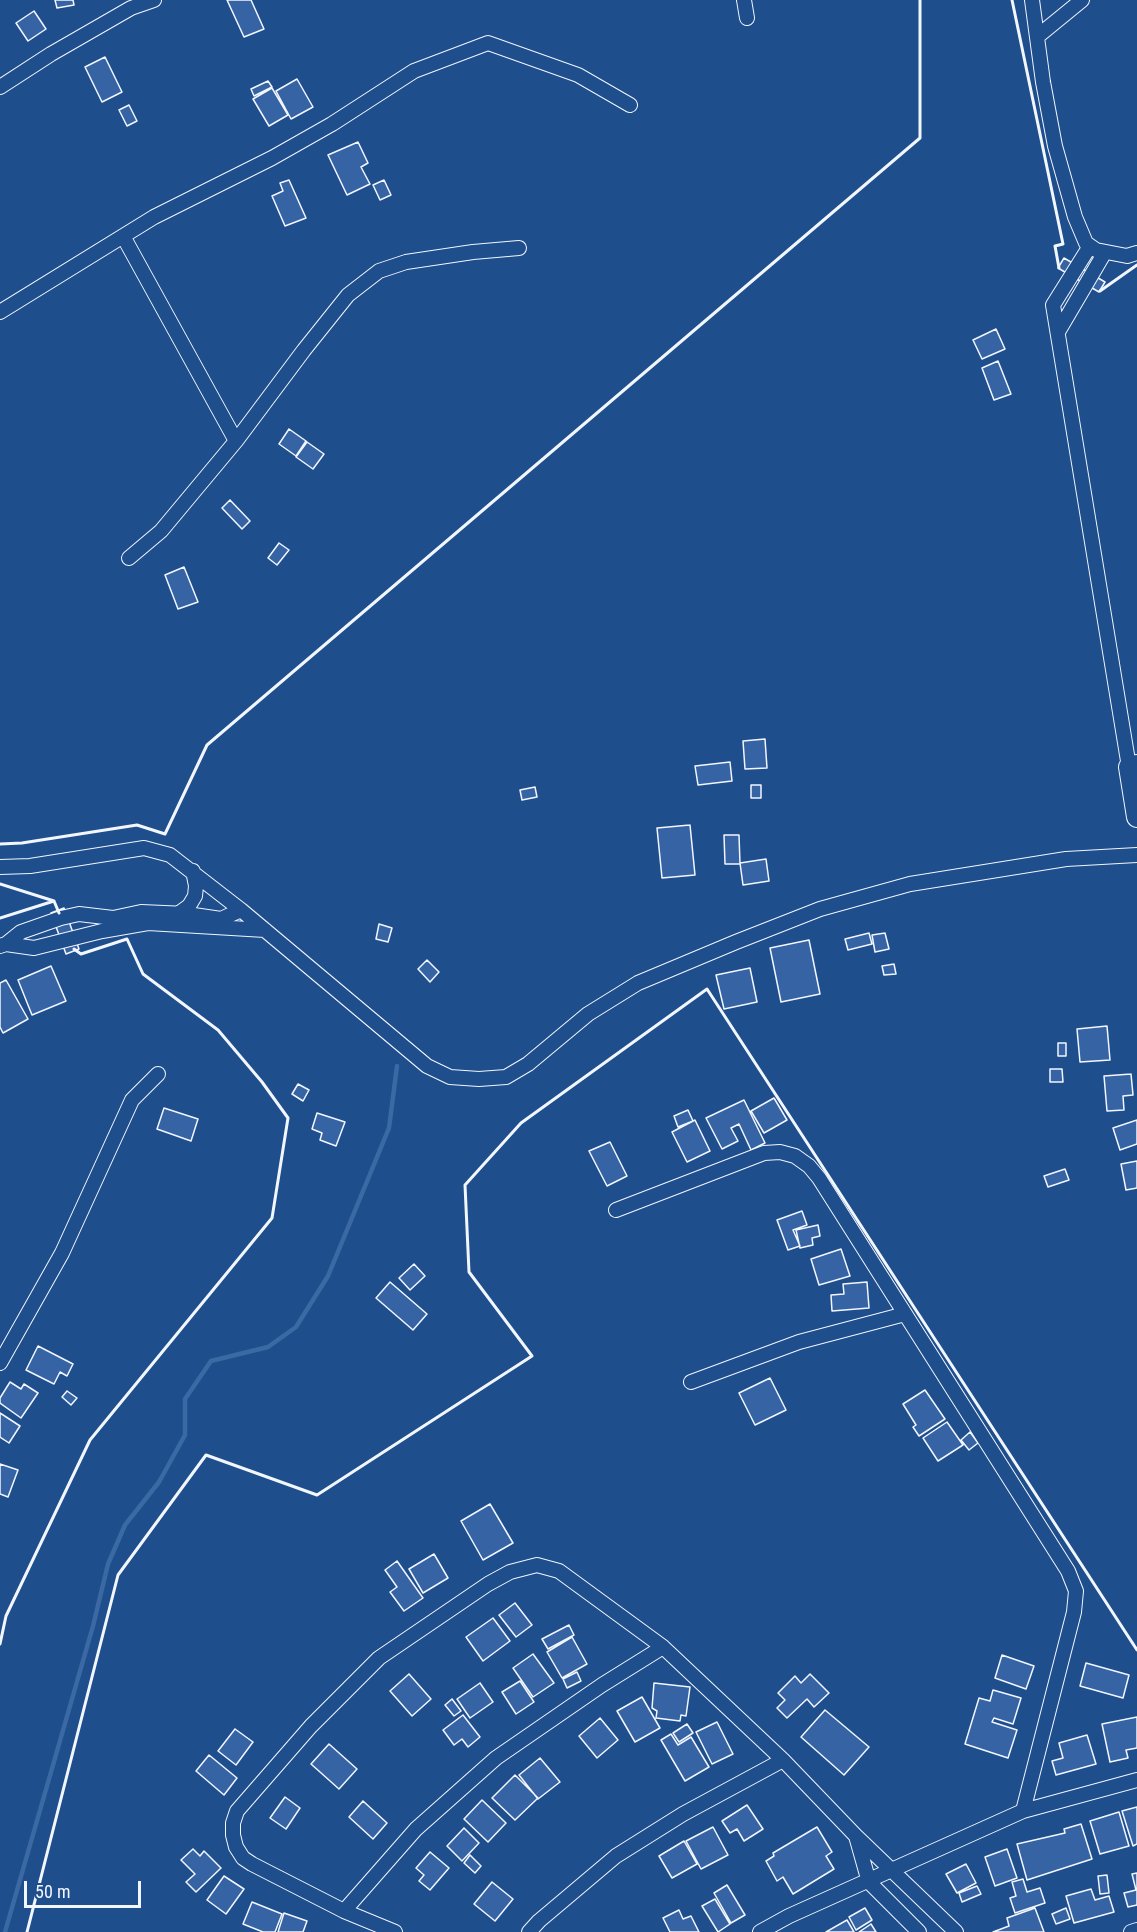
<!DOCTYPE html>
<html>
<head>
<meta charset="utf-8">
<style>
  body { margin:0 }
  #map { position:relative; width:1137px; height:1932px; overflow:hidden; background:#1f4e8c; font-family:"Roboto Condensed",sans-serif }
  canvas { display:block }
  .scale { position:absolute; left:24px; top:1881px; width:117px; height:27px; box-sizing:border-box; border:3px solid #f2f6ff; border-top:0; padding-left:8px; font-size:18px; line-height:21px; white-space:nowrap; color:#f2f6ff; -webkit-text-stroke:4px #1f4e8c; paint-order:stroke }
</style>
</head>
<body>
<div id="map">
<canvas width="1137" height="1932"></canvas>
<div class="scale">50 m</div>
</div>
<script>
const context = document.querySelector('canvas').getContext('2d');
context.lineJoin = 'round';
const toPath = rows => new Path2D(rows.map(r => 'M' + r).join(''));
function trace(path, color, width, dash) { context.strokeStyle = color; context.lineWidth = width; context.lineCap = dash ? 'butt' : 'round'; context.setLineDash(dash || []); context.stroke(path); }
function fillPath(path, color) { context.fillStyle = color; context.fill(path, 'evenodd'); }
trace(toPath([
  [5,1932,93,1626,108,1564,125,1525,159,1482,185,1435,185,1399,211,1361,268,1347,296,1327,328,1276,389,1128,397,1066]
]), '#3b69a3', 4.5);
const building = toPath([
  [55,0,73,0,74,5,57,8,55,0],
  [227,0,251,0,264,29,244,37,227,0],
  [34,11,46,29,28,41,16,23,34,11],
  [105,57,122,92,102,102,85,67,105,57],
  [297,79,313,107,291,119,276,91,297,79],
  [268,81,272,87,254,96,251,89,268,81],
  [272,88,288,115,269,126,253,99,272,88],
  [129,105,137,121,127,126,119,110,129,105],
  [358,142,368,163,361,167,370,184,347,195,328,155,358,142],
  [289,180,306,218,285,226,272,196,283,191,280,183,289,180],
  [384,180,391,195,380,200,373,185,384,180],
  [1064,258,1105,282,1099,292,1058,268,1064,258],
  [996,329,1005,349,982,359,973,340,996,329],
  [998,361,1011,394,994,400,982,368,998,361],
  [289,429,306,441,296,456,279,444,289,429],
  [307,442,324,454,313,469,296,457,307,442],
  [230,500,250,521,242,529,222,508,230,500],
  [279,543,289,550,277,565,268,558,279,543],
  [184,567,198,602,178,609,165,575,184,567],
  [765,739,767,768,745,769,743,741,765,739],
  [730,762,732,781,698,785,695,766,730,762],
  [751,785,761,785,761,798,751,798,751,785],
  [535,787,537,797,522,800,520,790,535,787],
  [690,825,695,875,662,878,657,828,690,825],
  [724,835,739,835,740,864,725,864,724,835],
  [766,859,769,881,743,885,740,863,766,859],
  [64,908,79,949,66,954,51,913,64,908],
  [379,924,392,928,388,942,376,939,379,924],
  [869,933,872,944,848,950,845,939,869,933],
  [885,933,889,949,875,952,872,935,885,933],
  [809,940,820,994,781,1002,770,948,809,940],
  [427,960,439,972,430,982,418,969,427,960],
  [894,964,896,974,884,975,882,966,894,964],
  [51,966,66,1001,32,1015,18,980,51,966],
  [750,968,757,1002,724,1009,716,975,750,968],
  [6,980,28,1019,3,1033,0,1027,0,983,6,980],
  [1107,1026,1110,1060,1080,1062,1077,1029,1107,1026],
  [1058,1043,1066,1043,1066,1056,1058,1056,1058,1043],
  [1050,1069,1062,1069,1063,1082,1050,1082,1050,1069],
  [1131,1074,1133,1095,1123,1096,1124,1110,1107,1111,1104,1076,1131,1074],
  [298,1084,309,1090,303,1101,292,1094,298,1084],
  [774,1098,787,1120,764,1133,751,1111,774,1098],
  [744,1100,765,1143,751,1150,739,1124,731,1128,738,1141,722,1149,706,1118,744,1100],
  [164,1108,198,1119,191,1141,157,1129,164,1108],
  [688,1110,693,1121,678,1127,674,1116,688,1110],
  [317,1113,345,1122,336,1146,320,1140,322,1133,312,1129,317,1113],
  [695,1120,710,1151,687,1162,672,1132,695,1120],
  [1137,1120,1137,1144,1120,1150,1113,1128,1137,1120],
  [610,1142,627,1176,607,1186,589,1151,610,1142],
  [1137,1161,1137,1188,1126,1190,1121,1164,1137,1161],
  [1065,1169,1069,1180,1048,1187,1044,1176,1065,1169],
  [802,1211,807,1225,793,1230,800,1246,788,1250,777,1220,802,1211],
  [818,1225,820,1236,812,1238,813,1245,800,1248,796,1230,818,1225],
  [841,1249,850,1276,819,1285,811,1259,841,1249],
  [414,1264,425,1276,410,1290,399,1278,414,1264],
  [390,1282,427,1314,413,1330,376,1298,390,1282],
  [867,1282,869,1308,832,1311,831,1295,844,1294,843,1284,867,1282],
  [38,1346,73,1364,67,1376,60,1372,54,1384,26,1370,38,1346],
  [770,1378,786,1410,755,1425,739,1393,770,1378],
  [10,1382,21,1389,24,1384,38,1393,21,1418,0,1403,0,1398,10,1382],
  [925,1390,945,1419,919,1436,913,1427,916,1425,903,1404,925,1390],
  [67,1391,77,1398,71,1405,62,1397,67,1391],
  [0,1413,20,1426,9,1443,0,1437,0,1413],
  [947,1422,963,1445,938,1461,923,1438,947,1422],
  [970,1432,978,1443,969,1450,961,1440,970,1432],
  [0,1464,18,1470,8,1497,0,1494,0,1464],
  [490,1504,513,1543,483,1560,461,1521,490,1504],
  [434,1554,448,1578,423,1593,409,1569,434,1554],
  [397,1561,423,1598,404,1611,390,1592,397,1587,385,1570,397,1561],
  [515,1603,532,1625,516,1637,499,1615,515,1603],
  [493,1618,510,1641,483,1661,466,1637,493,1618],
  [569,1625,574,1635,548,1649,542,1639,569,1625],
  [572,1637,587,1664,562,1678,547,1652,572,1637],
  [533,1654,554,1683,533,1697,513,1668,533,1654],
  [1002,1655,1034,1666,1026,1689,995,1678,1002,1655],
  [1086,1663,1129,1675,1123,1698,1080,1686,1086,1663],
  [577,1672,581,1681,567,1688,563,1679,577,1672],
  [409,1674,431,1699,412,1716,390,1691,409,1674],
  [810,1674,829,1693,814,1707,807,1699,787,1718,777,1708,785,1700,778,1693,795,1676,801,1683,810,1674],
  [520,1681,534,1702,516,1714,502,1692,520,1681],
  [480,1683,493,1702,470,1718,457,1699,480,1683],
  [654,1683,690,1687,686,1716,681,1715,680,1721,656,1718,657,1711,652,1708,654,1683],
  [993,1690,1021,1698,1013,1724,994,1718,992,1722,1017,1730,1008,1758,965,1744,979,1698,990,1701,993,1690],
  [642,1697,660,1728,635,1742,617,1711,642,1697],
  [452,1699,461,1711,454,1716,445,1705,452,1699],
  [825,1710,869,1747,844,1775,801,1737,825,1710],
  [463,1715,480,1737,468,1747,462,1739,454,1745,443,1730,463,1715],
  [1137,1717,1137,1748,1126,1750,1128,1758,1110,1762,1102,1724,1137,1717],
  [600,1718,618,1740,597,1758,579,1736,600,1718],
  [717,1722,733,1754,712,1764,696,1732,717,1722],
  [687,1724,693,1733,679,1742,673,1733,687,1724],
  [235,1729,253,1742,236,1765,218,1751,235,1729],
  [671,1734,678,1745,691,1737,709,1767,685,1781,661,1740,671,1734],
  [1087,1735,1096,1764,1056,1775,1052,1761,1063,1758,1059,1743,1087,1735],
  [329,1744,357,1769,339,1789,311,1764,329,1744],
  [209,1755,237,1778,224,1795,196,1771,209,1755],
  [540,1758,560,1782,538,1799,519,1775,540,1758],
  [515,1775,538,1798,515,1820,492,1798,515,1775],
  [285,1797,300,1808,286,1829,270,1818,285,1797],
  [482,1800,506,1823,488,1842,464,1819,482,1800],
  [363,1801,387,1823,373,1839,349,1817,363,1801],
  [747,1805,763,1829,744,1841,737,1829,730,1833,722,1821,747,1805],
  [1137,1807,1137,1844,1133,1846,1122,1811,1137,1807],
  [1119,1812,1129,1846,1100,1854,1090,1821,1119,1812],
  [1081,1824,1092,1859,1027,1880,1017,1844,1065,1833,1064,1829,1081,1824],
  [713,1827,728,1855,701,1869,686,1841,713,1827],
  [817,1827,832,1852,826,1856,834,1869,793,1894,783,1877,777,1881,766,1861,774,1856,773,1853,817,1827],
  [464,1828,479,1843,462,1861,447,1846,464,1828],
  [684,1841,697,1864,672,1878,659,1856,684,1841],
  [193,1849,200,1856,204,1851,221,1868,196,1892,186,1882,195,1874,181,1860,193,1849],
  [1007,1849,1017,1878,995,1886,985,1857,1007,1849],
  [430,1852,449,1868,430,1890,419,1881,424,1875,416,1868,430,1852],
  [470,1855,481,1866,475,1873,464,1863,470,1855],
  [966,1864,976,1883,957,1893,946,1874,966,1864],
  [1137,1873,1137,1905,1128,1907,1124,1893,1136,1890,1132,1874,1137,1873],
  [1107,1875,1109,1893,1100,1894,1098,1876,1107,1875],
  [224,1876,244,1889,226,1914,207,1900,224,1876],
  [1023,1879,1027,1892,1040,1888,1045,1903,1015,1913,1010,1898,1016,1896,1012,1882,1023,1879],
  [492,1882,513,1899,495,1921,474,1904,492,1882],
  [727,1885,745,1915,731,1923,714,1893,727,1885],
  [977,1886,981,1894,962,1902,959,1893,977,1886],
  [1091,1889,1095,1900,1109,1896,1114,1912,1074,1923,1066,1896,1091,1889],
  [715,1899,730,1924,718,1932,702,1906,715,1899],
  [252,1902,282,1914,275,1932,263,1932,243,1924,252,1902],
  [865,1908,872,1920,856,1930,849,1917,865,1908],
  [1035,1908,1044,1932,993,1932,1009,1926,1007,1918,1035,1908],
  [1066,1908,1070,1919,1056,1924,1052,1914,1066,1908],
  [679,1910,683,1919,691,1916,699,1932,670,1932,663,1918,679,1910],
  [284,1913,307,1921,303,1932,278,1932,284,1913],
  [847,1920,854,1932,826,1932,847,1920],
  [871,1924,876,1932,859,1932,871,1924]
]);
fillPath(building, '#3563a3');
trace(building, '#f2f6ff', 1.5);
const street = toPath([
  [744,0,747,18],
  [1032,0,1043,82,1055,146,1075,217,1086,243,1096,250,1127,256,1137,253],
  [1038,36,1082,0],
  [0,87,51,54,131,8,154,0],
  [123,236,236,441],
  [1090,246,1053,305,1129,767],
  [0,312,154,217,272,158,332,124,414,71,488,43,578,75,630,105],
  [1058,332,1105,252],
  [129,558,161,531,236,441,304,350,348,295,379,271,406,262,473,252,519,248],
  [0,867,30,866,144,848,170,855,241,910,427,1066,450,1077,479,1079,506,1077,528,1064,588,1014,638,983,736,942,820,909,910,884,1066,859,1137,855],
  [178,914,189,906,195,896,196,886,193,871],
  [6,944,21,932,61,918,79,914,113,918,141,912,187,914,221,919,241,910],
  [0,946,6,944,34,948,102,931,148,923,265,930],
  [616,1210,764,1153,780,1152,795,1156,809,1166,819,1178,1068,1571,1076,1591,1074,1612,1023,1811],
  [0,1363,62,1253,132,1100,158,1074],
  [691,1382,799,1342,905,1314],
  [344,1911,416,1829,496,1758,602,1685,663,1647],
  [395,1932,344,1911,252,1864,243,1858,236,1847,233,1835,233,1823,237,1811,311,1726,379,1658,488,1584,510,1572,537,1565,559,1571,663,1647,783,1760,856,1836],
  [529,1932,539,1921,616,1856,683,1814,783,1760],
  [760,1932,789,1916,1023,1811,1137,1780],
  [919,1932,869,1882,856,1836,956,1932],
  [1131,1932,1137,1930]
]);
const secondary = toPath([
  [1137,765,1129,767,1137,817]
]);
trace(street, '#f2f6ff', 16);
trace(secondary, '#f2f6ff', 22);
trace(street, '#1f4e8c', 14);
trace(secondary, '#1f4e8c', 20);
trace(toPath([
  [1012,0,1063,244,1055,246,1059,268],
  [1100,291,1137,265],
  [0,844,22,843,137,825,165,834,207,745,920,138,920,0],
  [0,884,54,901],
  [0,918,54,901,59,913],
  [0,1644,6,1616,90,1440,272,1218,288,1118,262,1082,218,1030,143,974,127,939,81,954,74,949],
  [27,1932,118,1575,206,1455,317,1495,532,1356,469,1272,465,1185,521,1123,707,989,1137,1650]
]), '#f2f6ff', 3);
</script>
</body>
</html>
